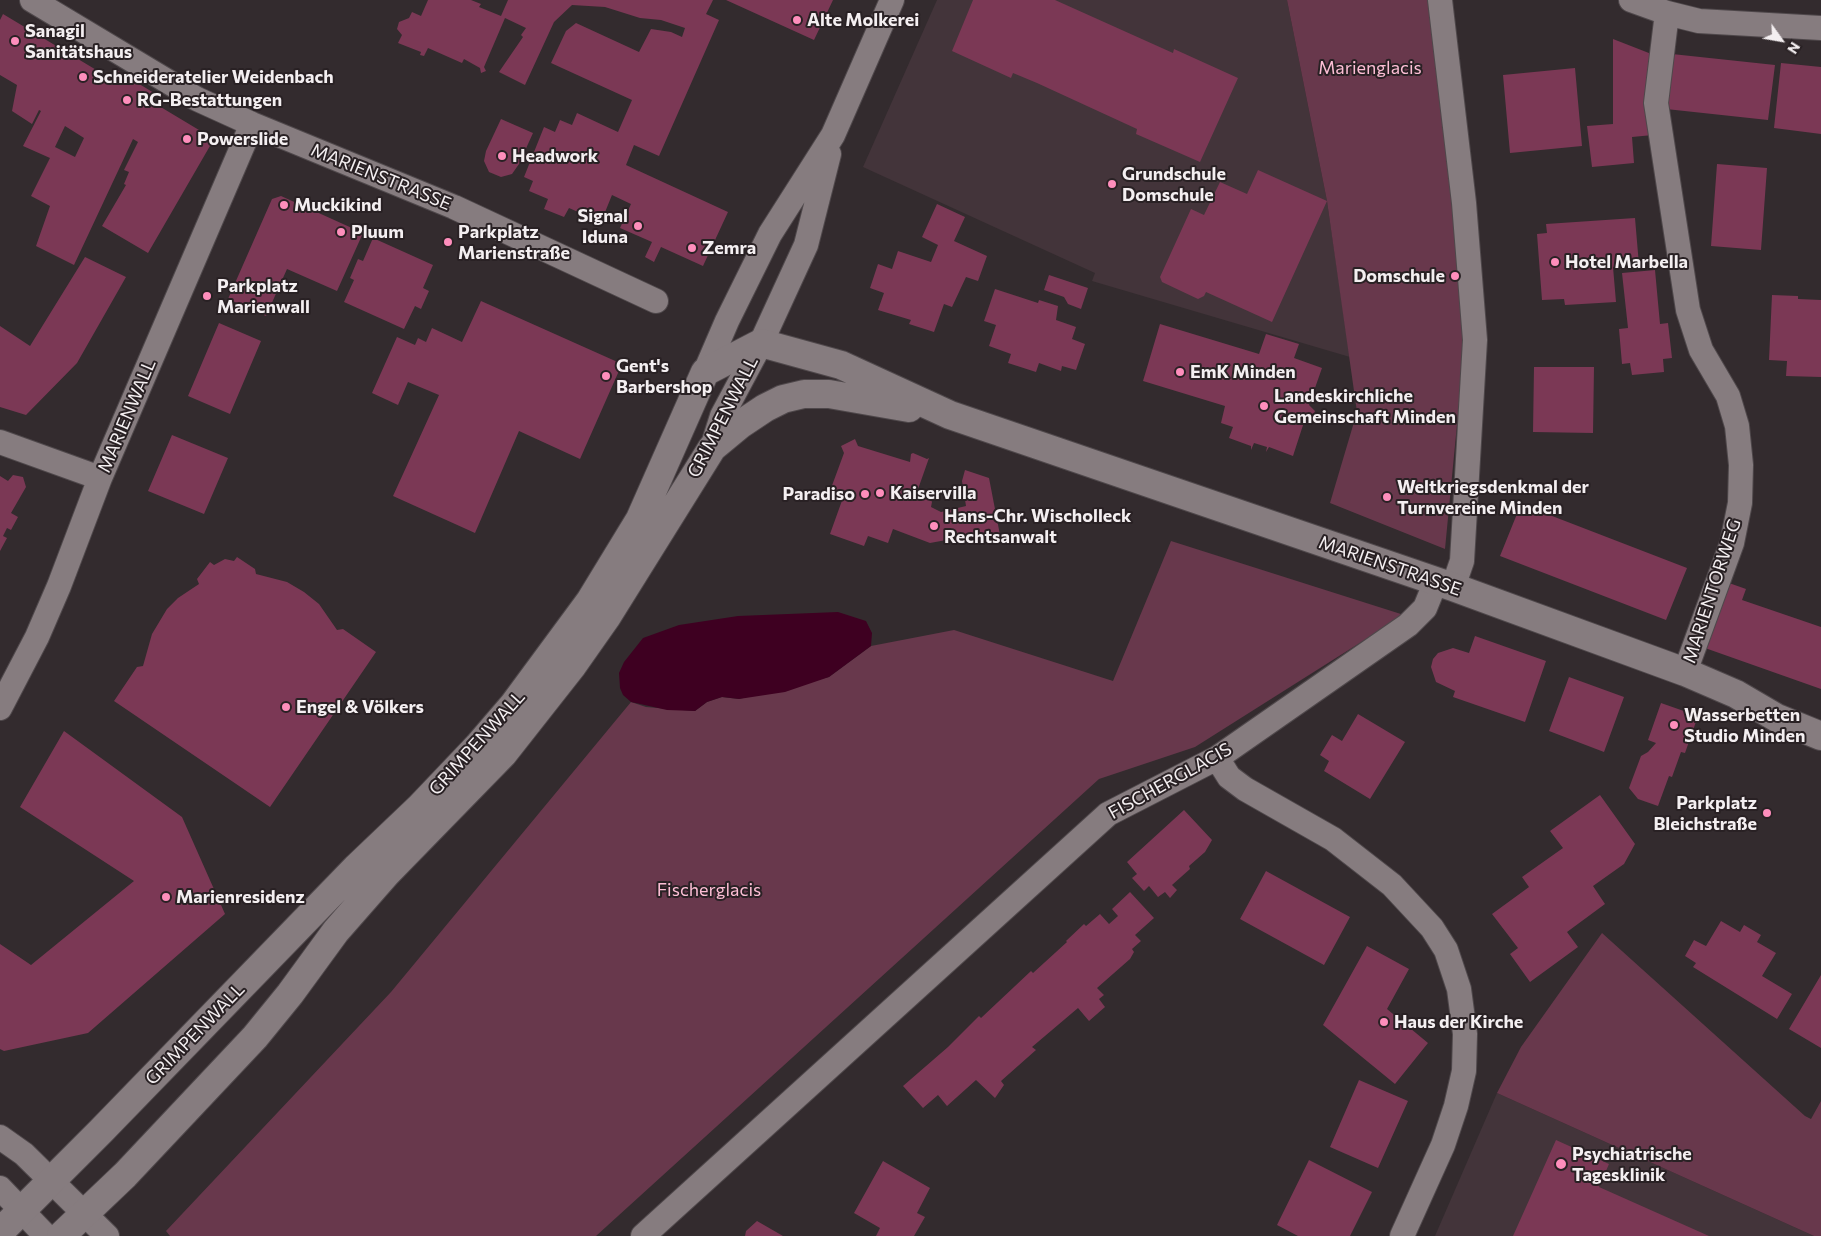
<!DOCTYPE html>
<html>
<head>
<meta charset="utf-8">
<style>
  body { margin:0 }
  #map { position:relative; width:1821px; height:1236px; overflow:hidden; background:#332b2e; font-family:Commissioner,sans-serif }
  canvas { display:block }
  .north { position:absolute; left:1756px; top:15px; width:50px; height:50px; -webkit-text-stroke:4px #292124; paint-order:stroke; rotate:122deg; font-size:14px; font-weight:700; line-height:20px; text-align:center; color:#f4eff1 }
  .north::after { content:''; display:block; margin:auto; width:18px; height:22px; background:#f4eff1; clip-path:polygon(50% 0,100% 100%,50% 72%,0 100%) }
</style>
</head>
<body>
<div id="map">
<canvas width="1821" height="1236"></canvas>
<div class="north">N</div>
</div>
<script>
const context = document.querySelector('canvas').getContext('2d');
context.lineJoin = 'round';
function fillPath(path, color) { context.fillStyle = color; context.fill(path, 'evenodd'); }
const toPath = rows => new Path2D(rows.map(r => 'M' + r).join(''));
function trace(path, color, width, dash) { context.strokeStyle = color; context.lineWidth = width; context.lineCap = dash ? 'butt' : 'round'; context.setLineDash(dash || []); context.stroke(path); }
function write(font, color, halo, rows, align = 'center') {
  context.font = font + ' Commissioner,sans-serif'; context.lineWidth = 4; context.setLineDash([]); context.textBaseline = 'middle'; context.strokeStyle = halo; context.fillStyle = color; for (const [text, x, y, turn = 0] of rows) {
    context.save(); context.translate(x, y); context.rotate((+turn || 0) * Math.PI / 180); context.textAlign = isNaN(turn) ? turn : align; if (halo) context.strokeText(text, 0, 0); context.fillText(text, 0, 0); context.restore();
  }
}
fillPath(toPath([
  [937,0,1287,0,1327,201,1350,357,1092,281,1095,273,863,167],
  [1497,1093,1814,1236,1435,1236]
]), '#43343a');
fillPath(toPath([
  [1287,0,1431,0,1466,331,1445,549,1330,503,1357,412,1327,201],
  [1171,541,1404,615,1195,747,1099,779,596,1236,170,1236,166,1231,391,992,631,702,646,707,695,711,707,702,722,697,739,699,829,677,871,646,954,630,1113,681],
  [1602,933,1805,1116,1811,1119,1821,1101,1821,1236,1814,1236,1497,1093,1521,1047]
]), '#68384c');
fillPath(toPath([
  [838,612,866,621,872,633,871,646,829,677,785,692,739,699,722,697,707,702,695,711,667,710,631,702,623,695,620,688,619,673,624,662,643,638,679,625,738,616]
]), '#3e0021');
fillPath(toPath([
  [428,0,471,0,481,4,479,7,501,16,508,0,713,0,706,14,719,20,659,156,634,145,626,165,728,212,703,266,661,247,654,262,645,257,652,242,620,228,631,204,612,195,601,222,569,208,564,217,544,209,548,199,529,191,533,181,524,177,544,127,555,132,560,120,572,125,577,113,618,132,632,100,551,63,566,31,576,23,639,52,651,29,671,32,682,37,685,28,661,20,640,18,605,7,572,5,554,22,525,85,499,72,523,37,521,35,526,28,505,18,484,67,486,71,481,73,480,68,464,59,462,63,428,48,424,56,420,55,421,52,398,43,402,35,397,29,399,22,409,18,412,12,421,16],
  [726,0,833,0,814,40],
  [973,0,1055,0,1173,53,1174,49,1238,78,1200,162,1136,134,1137,129,1037,83,1013,73,1011,78,952,51],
  [3,14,113,80,118,71,154,93,149,100,214,139,148,253,102,226,126,185,124,184,129,172,124,170,138,142,133,139,74,265,36,246,50,206,31,196,50,158,23,146,41,111,39,110,32,124,12,111,17,85,0,75,0,20],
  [65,126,84,138,75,157,55,147],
  [1613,39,1654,55,1653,135,1632,137,1634,163,1592,167,1587,126,1613,124],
  [1672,54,1775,65,1768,120,1666,109],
  [1781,63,1821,67,1821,134,1774,128],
  [1575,68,1582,146,1510,153,1503,75],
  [501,119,533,133,519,164,512,174,501,177,489,172,484,161,486,151],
  [1717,164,1767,168,1761,250,1711,246],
  [1258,170,1327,201,1272,322,1206,292,1204,296,1198,299,1162,282,1160,277,1191,209,1204,215,1220,182,1247,194],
  [281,196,363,233,337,291,287,269,266,316,228,299,272,199],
  [937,204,965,217,954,241,987,256,978,281,966,277,952,307,944,304,934,332,909,324,911,320,878,310,884,293,870,288,878,264,892,269,898,251,931,262,938,245,922,237],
  [1635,218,1639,265,1613,267,1616,302,1565,305,1564,299,1542,300,1537,234,1547,233,1546,224],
  [373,238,433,265,423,288,429,291,421,309,415,306,404,329,344,302,354,280,350,278,358,259,363,261],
  [85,257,126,277,77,363,26,415,0,407,0,326,30,346],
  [1655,270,1660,324,1668,323,1672,358,1663,359,1664,372,1632,375,1630,363,1622,364,1619,329,1628,328,1622,273],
  [1049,275,1088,288,1081,309,1068,304,1064,297,1044,290],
  [995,289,1038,303,1039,300,1058,306,1056,320,1076,327,1072,339,1085,344,1076,370,1062,366,1061,371,1039,363,1036,372,1008,363,1011,354,989,346,996,325,984,321],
  [1772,295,1798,296,1798,299,1821,300,1821,377,1786,376,1787,361,1769,360],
  [481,301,622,364,580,459,519,431,475,533,393,496,439,395,408,382,398,405,372,393,397,337,415,345,418,338,426,342,432,328,462,342],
  [219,323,261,341,230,414,188,396],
  [1160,324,1259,354,1266,334,1299,344,1294,358,1322,368,1309,405,1315,411,1313,417,1305,419,1293,456,1269,447,1266,452,1267,447,1254,443,1251,450,1251,446,1229,438,1233,427,1221,423,1225,406,1143,381],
  [1534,367,1594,367,1593,433,1533,432],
  [172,435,228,458,204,514,148,491],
  [855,439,858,446,910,462,911,454,913,453,927,459,929,458,917,492,929,496,932,502,931,507,941,512,966,506,962,481,965,470,989,478,1000,535,980,539,979,534,930,543,893,529,888,543,868,536,864,546,830,534,844,495,830,491,844,453,841,446],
  [13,475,23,477,26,487,11,513,18,517,11,530,7,528,3,536,7,538,0,551,0,476,8,481],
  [1521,504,1687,568,1666,620,1500,556],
  [237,557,255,569,256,574,287,582,304,592,319,604,337,630,343,629,376,652,270,807,114,701,137,667,143,666,152,634,167,609,178,598,199,584,197,579,210,562,214,565,225,559,234,561],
  [1729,583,1746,589,1742,600,1821,627,1821,689,1705,648],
  [1475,636,1546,661,1525,722,1453,697,1455,691,1436,682,1431,667,1433,659,1438,653,1453,648,1469,653],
  [1569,677,1624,697,1604,752,1549,731],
  [1661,703,1698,716,1685,753,1681,752,1672,777,1669,776,1658,806,1638,799,1629,788,1641,756,1648,752,1656,743,1648,740],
  [1358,714,1405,742,1370,799,1324,771,1329,761,1320,755,1332,735,1342,741],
  [64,731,182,817,225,914,88,1033,4,1051,0,1049,0,944,31,965,134,881,20,807],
  [1600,795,1635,844,1624,864,1593,886,1605,904,1567,932,1578,947,1530,982,1510,954,1518,948,1492,914,1529,887,1522,877,1563,848,1550,831],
  [1184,810,1212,840,1205,852,1189,866,1190,869,1172,885,1177,890,1170,898,1165,892,1158,897,1149,886,1144,891,1132,878,1137,874,1127,862],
  [1266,871,1350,917,1324,965,1240,919],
  [1130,892,1154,918,1135,935,1141,941,1132,949,1134,952,1130,959,1097,988,1104,995,1099,999,1105,1007,1089,1021,1078,1008,1032,1047,1036,1050,1001,1081,1004,1085,995,1098,976,1080,947,1106,938,1095,923,1108,903,1086,948,1047,979,1016,981,1018,1031,971,1033,973,1067,942,1066,941,1084,924,1086,926,1100,914,1109,924,1118,916,1112,909],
  [1721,921,1740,932,1744,925,1761,935,1757,942,1776,953,1762,976,1792,994,1777,1019,1693,967,1696,963,1685,956,1694,940,1706,946],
  [1367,946,1409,969,1387,1009,1428,1043,1395,1084,1323,1025],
  [1821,975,1821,1048,1789,1029],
  [1359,1080,1408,1101,1378,1168,1330,1147],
  [1556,1140,1609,1164,1599,1187,1709,1236,1513,1236],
  [1309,1160,1372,1192,1350,1236,1298,1236,1277,1225],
  [883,1161,930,1188,917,1213,925,1217,914,1236,876,1236,880,1228,854,1213],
  [757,1221,783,1236,745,1236,746,1231]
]), '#7b3855');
const street = toPath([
  [32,0,197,99,252,124,454,207,656,301],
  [1440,0,1464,203,1475,340,1462,561,1453,587],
  [1631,0,1667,13,1699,21,1821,28],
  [1667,13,1656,103,1688,310,1701,350,1728,396,1737,426,1741,465,1740,503,1732,543,1685,672],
  [705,372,727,321,770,234,833,135,892,0],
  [0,442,100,478],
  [712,448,722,416,761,343,806,245,829,154],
  [0,708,37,637,59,586,100,478,252,124],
  [1217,758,1229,777,1245,789,1333,839,1392,885,1432,928,1446,950,1459,989,1465,1034,1464,1071,1456,1106,1443,1145,1402,1236],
  [0,1137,24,1154,107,1236],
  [0,1188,46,1236],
  [643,1236,1108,814,1217,758,1408,625,1425,608,1436,581]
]);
const secondary = toPath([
  [0,1232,101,1131,356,868,420,807,478,746,514,704,590,601,640,519,705,372,761,343,841,365,950,415,1453,587,1685,672,1736,694,1777,718,1821,736],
  [61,1236,125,1175,255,1037,290,994,336,931,386,874,503,754,573,665,606,618,712,448,741,424,765,408,783,399,804,394,829,394,909,408]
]);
trace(street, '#4f484b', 26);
trace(secondary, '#4f484b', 30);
trace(street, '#867c7f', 24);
trace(secondary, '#867c7f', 28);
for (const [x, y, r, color] of [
  [797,20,5,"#fe8ebc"],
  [15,41,5,"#fe8ebc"],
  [83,77,5,"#fe8ebc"],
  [127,100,5,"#fe8ebc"],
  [187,139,5,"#fe8ebc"],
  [502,156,5,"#fe8ebc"],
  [1112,184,5,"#fe8ebc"],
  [284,205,5,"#fe8ebc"],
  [638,226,5,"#fe8ebc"],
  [341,232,5,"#fe8ebc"],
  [448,242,5,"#fe8ebc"],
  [692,248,5,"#fe8ebc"],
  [1555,262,5,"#fe8ebc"],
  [1455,276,5,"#fe8ebc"],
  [207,296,5,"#fe8ebc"],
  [1180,372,5,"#fe8ebc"],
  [606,376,5,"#fe8ebc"],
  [1264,406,5,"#fe8ebc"],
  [880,493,5,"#fe8ebc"],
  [865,494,5,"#fe8ebc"],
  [1387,497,5,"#fe8ebc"],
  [934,526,5,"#fe8ebc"],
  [286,707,5,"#fe8ebc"],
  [1674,725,5,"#fe8ebc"],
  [1767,813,5,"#fe8ebc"],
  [166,897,5,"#fe8ebc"],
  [1384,1022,5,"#fe8ebc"],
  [1561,1164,6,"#fe8ebc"]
]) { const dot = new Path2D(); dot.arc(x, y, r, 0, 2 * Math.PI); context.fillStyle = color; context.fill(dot); trace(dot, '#292124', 2); }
write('bold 18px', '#f4eff1', '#292124', [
  ["Alte Molkerei",807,20],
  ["Sanagil",25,31],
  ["Sanitätshaus",25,52],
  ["Schneideratelier Weidenbach",93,77],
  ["RG-Bestattungen",137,100],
  ["Powerslide",197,139],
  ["Headwork",512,156],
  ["Grundschule",1122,174],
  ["Domschule",1122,195],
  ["Muckikind",294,205],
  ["Signal",628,216,"right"],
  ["Iduna",628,237,"right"],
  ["Pluum",351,232],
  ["Parkplatz",458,232],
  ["Marienstraße",458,253],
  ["Zemra",702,248],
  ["Hotel Marbella",1565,262],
  ["Domschule",1445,276,"right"],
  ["Parkplatz",217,286],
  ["Marienwall",217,307],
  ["Gent's",616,366],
  ["Barbershop",616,387],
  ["EmK Minden",1190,372],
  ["Landeskirchliche",1274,396],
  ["Gemeinschaft Minden",1274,417],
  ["Weltkriegsdenkmal der",1397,487],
  ["Turnvereine Minden",1397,508],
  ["Kaiservilla",890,493],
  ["Paradiso",855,494,"right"],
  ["Hans-Chr. Wischolleck",944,516],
  ["Rechtsanwalt",944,537],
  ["Engel & Völkers",296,707],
  ["Wasserbetten",1684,715],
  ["Studio Minden",1684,736],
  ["Parkplatz",1757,803,"right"],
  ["Bleichstraße",1757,824,"right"],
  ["Marienresidenz",176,897],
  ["Haus der Kirche",1394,1022],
  ["Psychiatrische",1572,1154],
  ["Tagesklinik",1572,1175]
], 'left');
write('18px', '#fdbed5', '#292124', [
  ["Marienglacis",1370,68],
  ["Fischerglacis",709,890]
]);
write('18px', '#f4eff1', '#292124', [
  ["MARIENSTRASSE",381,177,22],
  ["MARIENWALL",127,416,-67],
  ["GRIMPENWALL",723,417,-63],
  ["MARIENSTRASSE",1390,566,19],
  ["MARIENTORWEG",1712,591,-72],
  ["GRIMPENWALL",477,743,-48],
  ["FISCHERGLACIS",1170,781,-29],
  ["GRIMPENWALL",195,1034,-46]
]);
</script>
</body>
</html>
